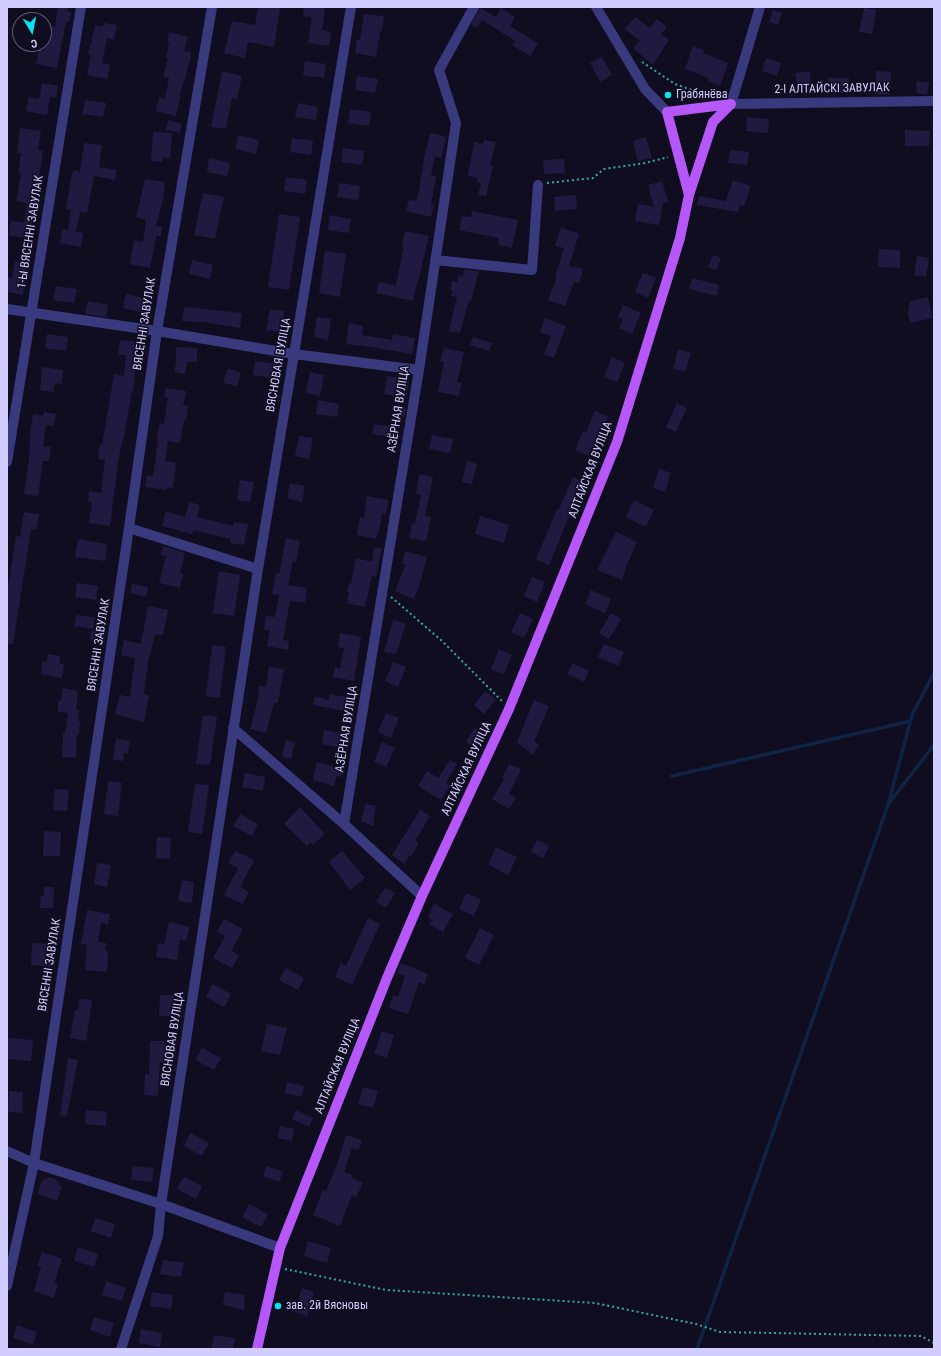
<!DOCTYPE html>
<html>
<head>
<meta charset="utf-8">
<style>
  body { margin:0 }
  #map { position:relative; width:941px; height:1356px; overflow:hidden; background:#100d20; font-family:"Roboto Condensed",sans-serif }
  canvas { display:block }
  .frame { position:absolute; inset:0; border:8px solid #d1cdfe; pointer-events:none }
  .north { position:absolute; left:12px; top:12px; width:40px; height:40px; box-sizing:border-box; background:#100d20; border:1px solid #5d5a79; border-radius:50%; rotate:170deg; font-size:11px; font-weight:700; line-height:16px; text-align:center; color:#d1cdfe }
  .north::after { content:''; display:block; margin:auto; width:14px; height:18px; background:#06e4f0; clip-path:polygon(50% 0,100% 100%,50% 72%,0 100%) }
</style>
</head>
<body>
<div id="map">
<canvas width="941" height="1356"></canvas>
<div class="frame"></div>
<div class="north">С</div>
</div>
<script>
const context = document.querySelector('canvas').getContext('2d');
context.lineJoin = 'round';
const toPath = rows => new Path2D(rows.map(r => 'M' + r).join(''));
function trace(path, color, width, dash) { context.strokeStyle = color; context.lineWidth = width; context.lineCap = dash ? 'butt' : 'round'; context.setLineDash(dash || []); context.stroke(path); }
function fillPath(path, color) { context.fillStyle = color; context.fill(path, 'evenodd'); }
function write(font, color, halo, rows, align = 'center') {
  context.font = font + ' "Roboto Condensed",sans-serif'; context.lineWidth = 3; context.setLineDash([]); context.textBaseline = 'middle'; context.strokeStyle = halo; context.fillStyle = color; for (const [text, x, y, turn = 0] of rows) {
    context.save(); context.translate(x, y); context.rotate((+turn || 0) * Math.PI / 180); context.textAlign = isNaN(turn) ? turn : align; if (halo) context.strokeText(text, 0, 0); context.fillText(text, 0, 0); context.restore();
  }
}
trace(toPath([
  [672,776,911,721],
  [889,803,934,745],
  [697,1349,888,805,912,715,934,673]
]), '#0d2444', 3.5);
fillPath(toPath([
  [58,7,67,7,67,11,71,12,69,22,66,22,57,68,36,64,39,50,44,51,44,25,55,27],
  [258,7,280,8,274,47,248,42,245,58,224,53,232,21,255,25],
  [304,7,325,7,322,30,331,32,329,46,308,43,312,17,303,16],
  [480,8,496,17,501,8,515,17,510,26,538,44,530,56,512,45,515,41,482,20,477,28,471,25],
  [864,8,876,10,872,34,859,32],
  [773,10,782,13,778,25,769,22],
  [364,14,384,16,382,31,380,31,376,57,355,53,357,39,360,40],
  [635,17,650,28,657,19,667,27,661,34,669,40,653,65,633,48,640,41,625,29],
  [104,23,117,25,114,40,107,38,102,63,110,65,107,79,87,75,91,55,88,54,90,45,91,45,95,25,103,27],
  [169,32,188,37,184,51,191,52,190,62,189,62,184,82,183,81,176,116,156,111,159,97,165,99,169,78,163,77,168,58,166,58,169,43,167,42],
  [693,46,704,50,703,53,728,63,720,86,708,81,709,78,685,69],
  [602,57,612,75,600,82,590,63],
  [766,58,781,63,777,76,762,71],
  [305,61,326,64,324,78,303,75],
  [222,71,242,76,237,99,232,98,226,129,211,127],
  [810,71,811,86,797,87,795,73],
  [876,71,891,72,890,95,875,94],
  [357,76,378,79,375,93,355,90],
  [828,78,849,78,849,93,828,93],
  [916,82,929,82,927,95,917,93],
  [42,83,58,86,56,98,50,97,47,115,26,111,29,97,39,99],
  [85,100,106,103,103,117,82,114],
  [298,103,318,107,316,120,295,117],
  [350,109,371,112,369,126,348,123],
  [747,117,769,119,768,133,746,131],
  [168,120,182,124,180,133,166,130],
  [20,128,41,131,38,150,43,151,37,190,39,191,30,239,9,235,11,221,24,223,27,203,16,201,21,173,18,172,21,153,17,153],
  [905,130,930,131,929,146,905,146],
  [153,132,172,133,170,158,163,157,162,162,151,161],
  [430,133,446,137,441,158,435,156,431,176,436,176,431,205,434,205,431,217,406,211,409,200,417,201,425,154],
  [238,135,259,140,256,154,235,149],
  [646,137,652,158,638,161,633,141],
  [292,138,313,141,311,155,290,152],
  [484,140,496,142,490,165,493,166,486,196,478,195,481,183,477,182,477,178,468,176,474,142,483,144],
  [84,143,102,145,99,167,117,170,115,180,94,176,87,213,80,212,76,232,83,233,81,247,60,243,62,229,68,230,71,210,66,209,71,180,73,170,80,172],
  [343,148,364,151,362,165,341,162],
  [730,150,749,152,747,165,728,163],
  [209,158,230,163,227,176,207,172],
  [564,159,565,173,544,174,543,160],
  [286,177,307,180,305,194,284,191],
  [145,179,165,182,163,198,156,226,162,226,161,236,156,236,150,268,130,264,134,240,143,242,146,220,136,217],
  [733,180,751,186,744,206,740,205,738,212,697,205,699,196,726,201],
  [662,181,668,202,663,203,659,225,635,221,638,204,654,207,648,185],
  [339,183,360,186,358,200,337,197],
  [203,193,224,197,215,239,194,235],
  [576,195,577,209,555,211,554,197],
  [472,211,518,220,512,248,498,245,499,238,459,230,462,216,471,217],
  [279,214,300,217,289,290,268,287],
  [330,215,351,219,349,233,328,230],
  [561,228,579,234,569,266,583,269,579,283,574,282,565,306,548,300,557,277,555,277,564,248,555,246],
  [405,231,429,236,417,285,416,285,413,301,376,293,379,282,396,285,404,245,402,245],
  [879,249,900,250,900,268,878,267],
  [325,251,346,254,340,297,319,293],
  [713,255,721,258,716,270,708,267],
  [917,256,929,258,926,277,914,275],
  [192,260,213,265,210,279,189,274],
  [15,261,29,263,23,295,7,292,7,277,12,278],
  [464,270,479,271,471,301,469,300,460,333,449,331,457,297,451,296,453,291,450,290,452,281,457,282,459,275,463,276],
  [643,273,656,278,648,298,635,292],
  [692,278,719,285,717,296,689,289],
  [56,286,77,289,74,303,53,300],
  [126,294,147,299,144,313,123,308],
  [928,297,932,318,910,323,908,313,910,301],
  [88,301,108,305,106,317,85,314],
  [623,305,641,313,632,334,619,328,623,319,618,317],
  [184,307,242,313,240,328,203,322,182,321],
  [270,309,284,311,280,332,266,330],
  [317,317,331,319,328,340,314,337],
  [545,318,566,326,554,358,544,354,551,336,540,332],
  [349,323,363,326,362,335,392,340,393,334,415,338,412,354,360,345,360,346,346,344],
  [47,334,68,337,66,351,45,348],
  [473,337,492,343,489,351,470,345],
  [120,340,139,342,137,366,136,366,133,391,132,391,123,441,122,441,118,462,110,526,89,523,92,502,88,502,89,491,101,493,105,460,98,459,100,445,102,445,114,374,124,376,126,355,118,355],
  [176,347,197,348,197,362,187,362,185,374,174,372,176,363],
  [444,348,464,352,457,382,462,383,459,396,438,392,444,362,440,361],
  [678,349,691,353,685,372,673,369],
  [612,357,625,363,617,382,604,377],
  [255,361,276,364,274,378,253,375],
  [42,367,63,370,62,384,55,383,53,392,40,390],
  [228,368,241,373,237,386,223,383],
  [310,372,324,375,320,396,306,393],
  [387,376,409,380,406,398,384,394],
  [166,388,186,391,183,406,188,406,186,420,184,420,180,443,168,441,165,461,176,463,173,488,167,487,166,490,145,487,147,475,153,476,158,439,156,439,160,423,164,424,168,398,164,397],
  [318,400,339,404,337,417,316,414],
  [677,403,687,408,676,432,666,427],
  [397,406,406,408,405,417,395,415],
  [595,411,608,417,600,436,597,435,588,456,575,450,583,431,586,432],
  [44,412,56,414,54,426,46,425,43,446,51,447,49,461,43,461,38,496,24,494,29,459,30,442,29,442,33,414,43,416],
  [374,424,394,427,393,437,372,434],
  [432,435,453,439,450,453,429,449],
  [299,436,313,438,309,459,295,456],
  [467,461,477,464,472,484,462,482],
  [659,469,671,473,665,492,653,488],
  [419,474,433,477,425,516,431,517,426,541,409,538,412,523,415,524,421,495,416,494],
  [573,477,585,483,577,502,575,502,549,565,536,559,557,509,559,509],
  [240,480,254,482,250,502,237,500],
  [290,483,305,486,302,502,287,498],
  [367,496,389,500,386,514,382,513,379,532,378,532,376,539,357,535,360,517,364,518],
  [634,500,654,510,646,527,626,517],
  [189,502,200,505,197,517,233,526,234,522,248,524,244,545,230,543,231,539,193,530,192,534,162,526,166,511,185,517],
  [24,512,39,514,36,530,31,529,13,644,7,644,7,593,16,536,20,537],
  [480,516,509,525,504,543,475,534],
  [616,532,637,542,625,569,626,569,622,580,597,570],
  [286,538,300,541,296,562,293,561,288,585,307,588,305,603,290,601,283,640,289,641,288,650,267,646,270,630,264,630,266,616,275,617,279,595,272,594,276,573,279,574],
  [78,539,107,544,105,561,75,557],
  [163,546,185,553,180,573,183,574,180,588,159,583,166,556,161,555],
  [374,547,382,548,376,577,372,576,365,607,347,603,349,592,347,592,349,583,351,584,356,558,372,562],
  [405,551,427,557,421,580,414,599,395,591,406,564,402,563],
  [219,571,240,575,234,616,213,613],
  [532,577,545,582,537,602,524,596],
  [77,583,98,586,96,600,75,597],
  [132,584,148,587,146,597,130,593],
  [591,590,611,599,605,613,585,604],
  [148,606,168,610,163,635,155,634,148,663,144,694,149,696,144,722,115,714,120,695,130,697,135,658,121,655,124,640,141,644],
  [520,613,533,619,524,638,511,632],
  [611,613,621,619,609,639,599,633],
  [76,615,95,617,93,629,74,626],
  [393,620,406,624,396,654,384,652],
  [91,631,106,632,104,643,90,641],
  [340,633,361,637,354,681,333,677,335,667,340,668,344,648,338,647],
  [604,644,624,652,618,666,598,657],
  [212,645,226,647,220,698,206,696],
  [499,649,512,655,504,674,491,669],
  [48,654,60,656,59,663,64,664,62,678,41,674,43,661,47,662],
  [393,662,406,667,398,687,385,681],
  [572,663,589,671,584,682,567,674],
  [269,667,284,669,278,703,274,703,266,733,250,729,258,700,259,686,266,687],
  [63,688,78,691,76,710,79,710,78,721,80,721,79,734,77,734,76,758,62,757,63,733,65,733,68,713,58,712,58,701,61,701],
  [485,691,496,699,484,714,474,705],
  [330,694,351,698,349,712,313,705,315,696,329,700],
  [534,700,549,706,534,742,539,744,533,755,517,742],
  [386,713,399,718,391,738,378,732],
  [203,715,217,717,210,765,196,764],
  [474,728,484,733,475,748,466,742],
  [324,730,345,734,343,748,322,744],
  [116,739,130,741,128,753,124,753,123,761,113,760],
  [286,740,295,743,291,759,282,757],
  [382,742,395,748,386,767,374,762],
  [450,760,457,764,446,783,450,786,441,800,418,786,427,771,438,778],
  [317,762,343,769,341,777,337,776,334,786,313,780],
  [509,764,521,769,509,794,516,798,509,809,492,799,504,779,502,778],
  [245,773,265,777,263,791,242,787],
  [108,781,122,783,118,816,104,814],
  [195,784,209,785,202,834,188,832],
  [55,789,69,790,67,811,53,810],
  [365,804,376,806,373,826,361,821],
  [300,807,325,834,313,845,310,843,307,846,284,824],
  [420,810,430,816,415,841,419,843,411,857,409,856,404,864,392,855],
  [240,814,258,824,252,836,233,826],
  [44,831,61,832,60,856,43,856],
  [157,837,171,838,170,859,156,858],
  [537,840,549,846,543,858,531,852],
  [496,847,517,857,508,875,488,864],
  [235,851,254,860,240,887,249,892,243,904,224,895,238,868,228,863],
  [342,851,365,878,350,890,329,862],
  [97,863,111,865,107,887,94,884],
  [182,880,194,882,192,903,178,901],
  [44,887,54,887,53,908,40,908,41,895,44,896],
  [385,888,395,893,386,908,376,902],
  [466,893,481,900,474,916,459,909],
  [434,904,453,914,443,932,429,924,432,920,428,917],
  [87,910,110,914,108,924,101,923,98,942,106,943,105,951,108,951,107,972,85,970,87,945,81,944],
  [368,918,380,924,352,985,335,977,341,963,346,966],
  [224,919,243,929,231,951,239,955,232,968,213,958,225,936,217,932],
  [169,922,190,927,186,941,180,939,177,960,156,957,158,943,164,944],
  [480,928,494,935,479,965,465,958],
  [32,943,48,944,47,956,55,956,54,967,31,965],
  [401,963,428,974,424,984,419,982,408,1014,389,1008,393,996,398,997,405,976,397,973],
  [286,968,304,978,298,990,279,980],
  [212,984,231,994,224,1007,206,997],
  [160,995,174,995,173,1016,159,1016],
  [79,999,92,1000,86,1041,70,1038,75,1010,78,1010],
  [267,1024,287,1028,280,1055,261,1051],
  [382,1031,394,1035,387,1058,374,1054],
  [7,1038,33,1040,31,1061,7,1059],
  [150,1041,165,1041,164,1062,160,1062,158,1096,144,1095,145,1074,149,1074],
  [202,1048,221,1058,214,1070,195,1060],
  [68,1058,78,1060,67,1116,60,1115],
  [287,1082,304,1086,302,1097,285,1093],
  [363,1087,378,1091,373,1108,358,1104],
  [9,1091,23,1092,22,1113,8,1112],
  [86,1110,107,1112,106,1126,85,1124],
  [296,1110,313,1118,309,1127,292,1119],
  [280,1126,294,1129,292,1141,278,1138],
  [190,1133,209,1143,202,1156,184,1146],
  [346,1135,362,1140,359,1150,352,1148,344,1172,352,1175,351,1177,363,1183,356,1197,352,1195,340,1226,313,1215,323,1190,326,1191,337,1165],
  [133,1166,154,1168,152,1182,131,1180],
  [267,1166,283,1172,279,1182,263,1176],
  [49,1177,55,1179,62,1187,57,1201,37,1194,42,1181],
  [184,1177,202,1186,196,1199,177,1189],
  [249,1204,268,1214,261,1227,242,1217],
  [95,1218,115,1224,111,1238,91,1231],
  [308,1241,331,1248,327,1263,304,1256],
  [78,1247,98,1254,94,1267,74,1261],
  [42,1252,62,1259,54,1283,58,1284,54,1298,34,1291,41,1267,37,1266],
  [163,1260,184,1263,181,1277,160,1274],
  [106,1281,126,1288,122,1301,102,1295],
  [302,1288,314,1292,307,1316,295,1312],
  [152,1292,173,1295,171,1309,150,1306],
  [225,1292,245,1295,244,1310,223,1305],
  [94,1317,114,1323,110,1337,90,1330],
  [17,1325,37,1332,33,1345,13,1338],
  [141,1329,162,1333,160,1347,139,1343],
  [214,1335,235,1338,233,1349,211,1349]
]), '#201a40');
trace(toPath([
  [642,62,675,84,709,96],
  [547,183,593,178,604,169,645,163,668,157],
  [391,597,441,640,502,701],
  [285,1269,386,1290,595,1303,696,1324,720,1332,921,1336,934,1343]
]), '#31aea1', 2, [2, 3]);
trace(toPath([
  [596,7,645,89,667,112],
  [760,7,731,104,934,101],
  [435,260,532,270,538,185],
  [7,309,157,331,294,354,419,370],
  [7,462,81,7],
  [129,528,258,569],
  [233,728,344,824,422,896],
  [344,824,419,370,456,123,439,70,474,7],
  [7,1151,34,1163,161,1204,280,1248],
  [7,1286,34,1163,129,528,157,331,212,7],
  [121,1349,158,1236,161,1204,258,569,294,354,351,7]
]), '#393a7d', 10);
trace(toPath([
  [257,1349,280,1248,387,978,422,896,509,709,617,442,680,238,689,195,713,122,731,104,667,112,689,195]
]), '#b657fa', 10);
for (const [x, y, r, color] of [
  [668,95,4,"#06e4f0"],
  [278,1306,4,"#06e4f0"]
]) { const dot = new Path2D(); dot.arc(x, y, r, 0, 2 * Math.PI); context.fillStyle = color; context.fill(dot); trace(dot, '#100d20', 1.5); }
write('12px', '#d1cdfe', '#100d20', [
  ["2-І АЛТАЙСКІ ЗАВУЛАК",832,89,-1],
  ["1-Ы ВЯСЕННІ ЗАВУЛАК",31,232,-81],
  ["ВЯСЕННІ ЗАВУЛАК",145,324,-81],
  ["ВЯСНОВАЯ ВУЛІЦА",279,365,-80],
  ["АЗЁРНАЯ ВУЛІЦА",399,409,-81],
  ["АЛТАЙСКАЯ ВУЛІЦА",591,470,-69],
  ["ВЯСЕННІ ЗАВУЛАК",99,645,-81],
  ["АЗЁРНАЯ ВУЛІЦА",347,729,-81],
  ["АЛТАЙСКАЯ ВУЛІЦА",467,769,-65],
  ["ВЯСЕННІ ЗАВУЛАК",50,965,-81],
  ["ВЯСНОВАЯ ВУЛІЦА",173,1039,-81],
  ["АЛТАЙСКАЯ ВУЛІЦА",338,1066,-68]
]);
write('12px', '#d1cdfe', '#100d20', [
  ["Грабянёва",676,95],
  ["зав. 2й Вясновы",286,1306]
], 'left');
</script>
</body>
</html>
